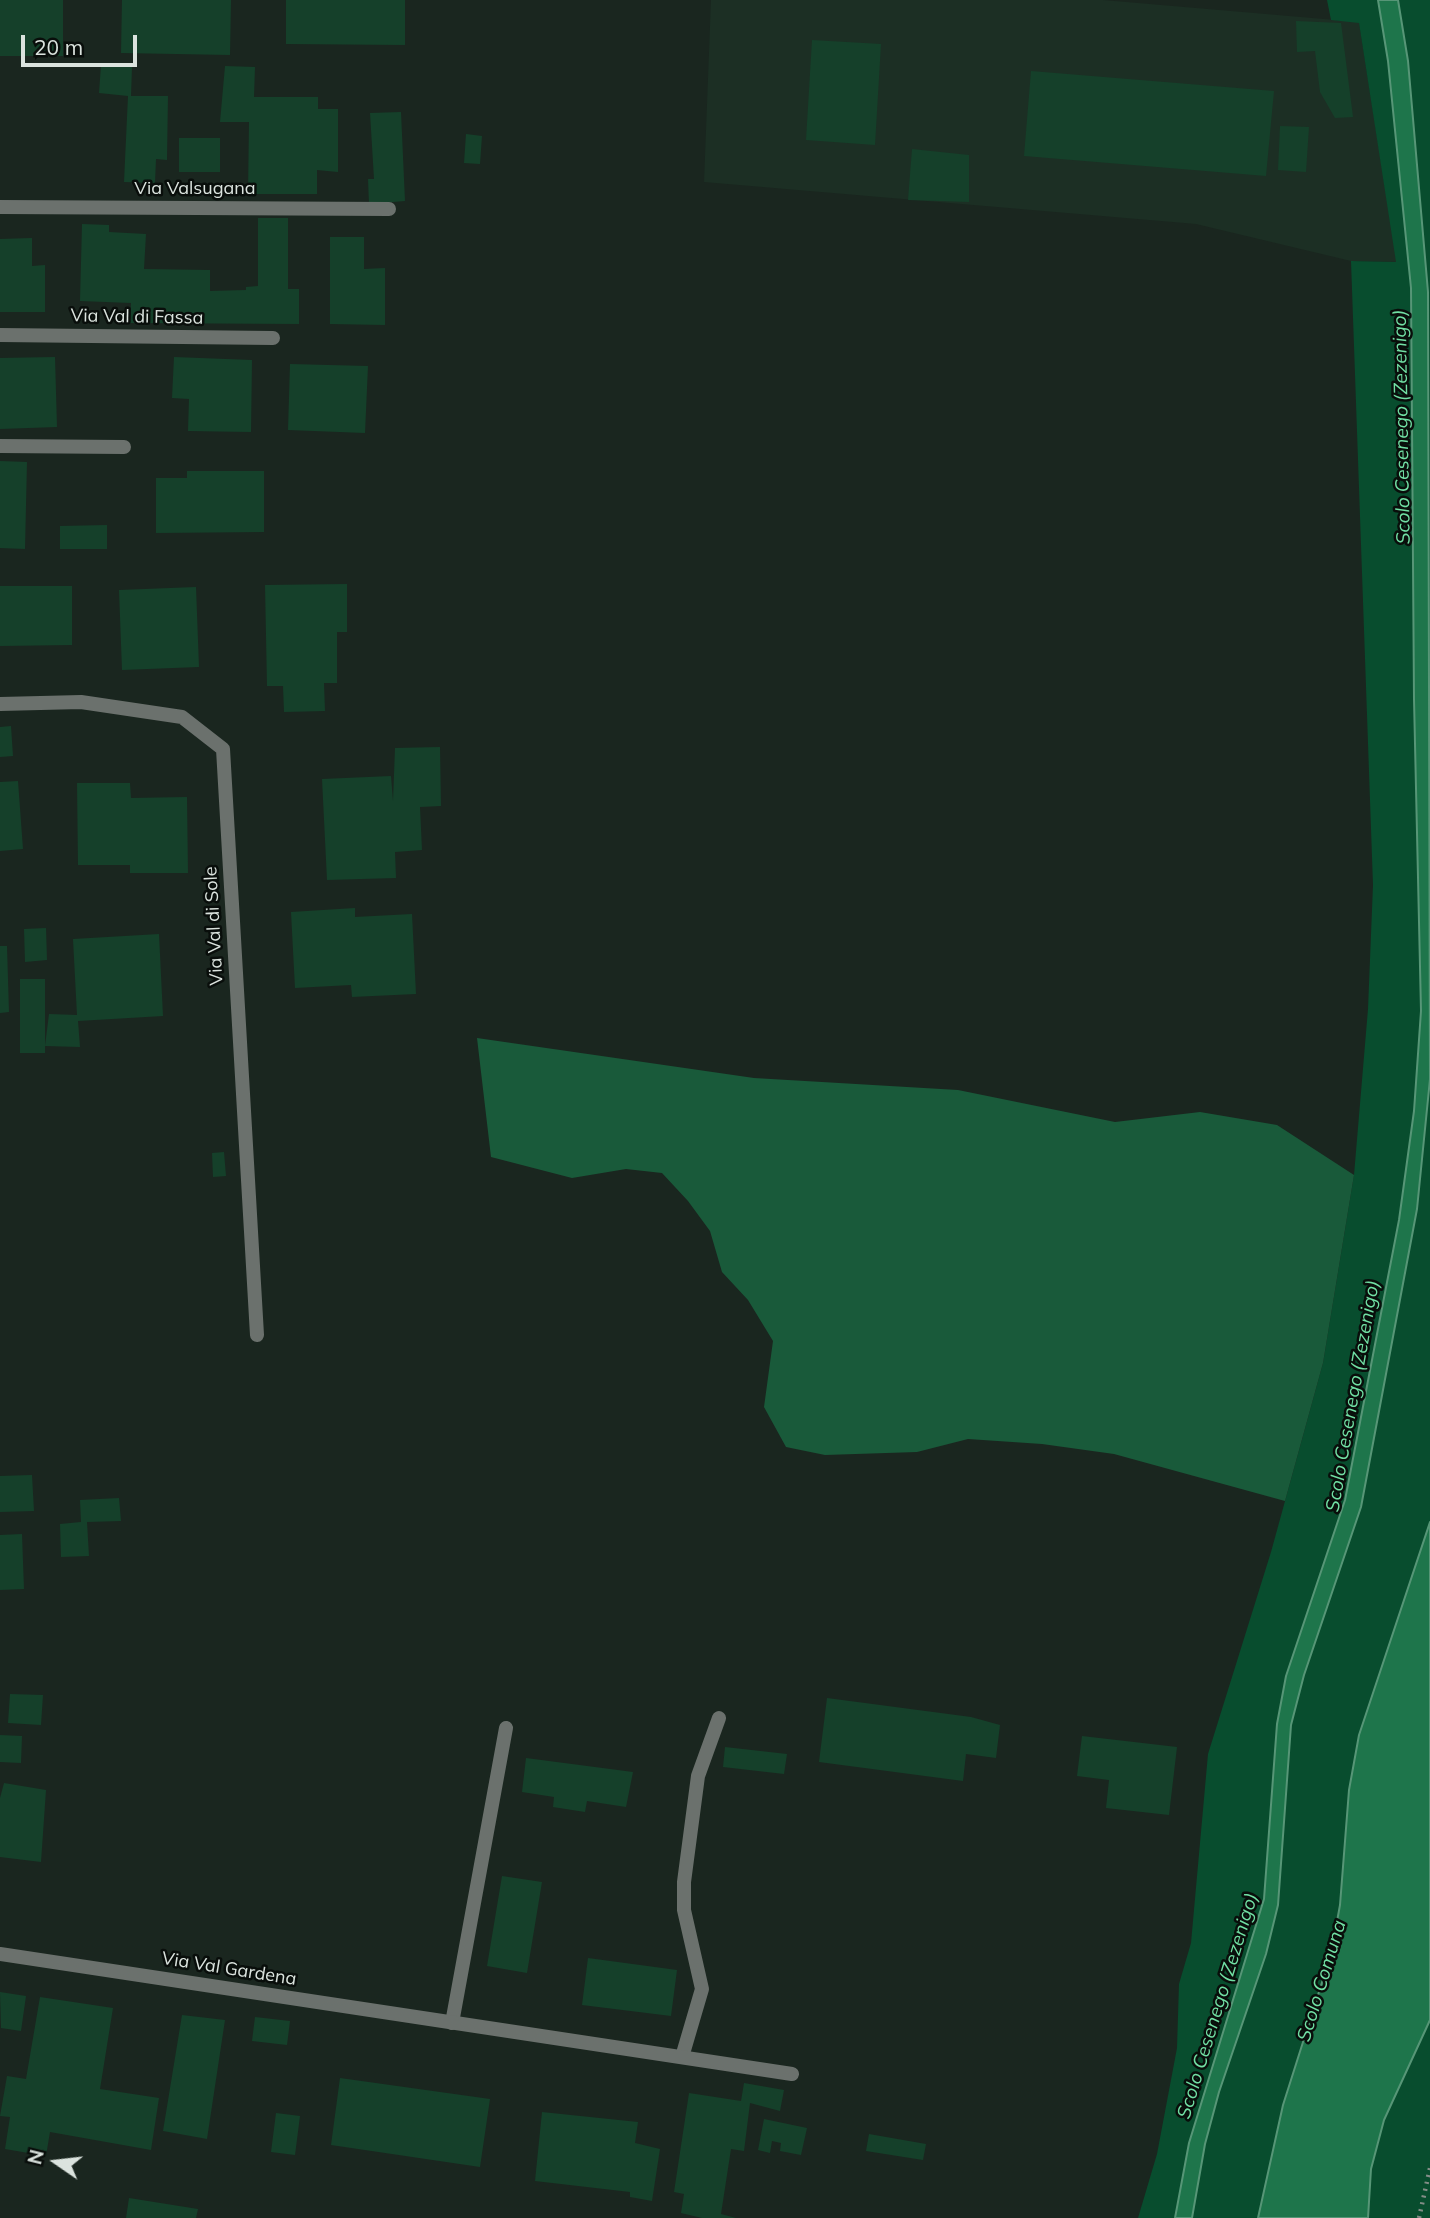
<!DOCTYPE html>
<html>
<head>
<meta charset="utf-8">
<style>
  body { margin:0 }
  #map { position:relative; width:1430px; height:2218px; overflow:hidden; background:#1a261f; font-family:Mulish,sans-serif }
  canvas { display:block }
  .north { position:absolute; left:21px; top:2127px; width:70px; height:70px; -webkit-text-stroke:5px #090e0b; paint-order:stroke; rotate:284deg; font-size:19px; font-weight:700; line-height:28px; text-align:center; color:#dbe3de }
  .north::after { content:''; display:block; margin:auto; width:24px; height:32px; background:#dbe3de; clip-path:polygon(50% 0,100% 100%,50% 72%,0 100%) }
  .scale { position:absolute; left:21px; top:35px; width:116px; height:32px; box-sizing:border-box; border:4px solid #dbe3de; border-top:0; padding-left:9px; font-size:21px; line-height:24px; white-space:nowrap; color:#dbe3de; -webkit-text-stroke:5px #090e0b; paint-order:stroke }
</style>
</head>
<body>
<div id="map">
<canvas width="1430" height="2218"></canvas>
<div class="north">N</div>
<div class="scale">20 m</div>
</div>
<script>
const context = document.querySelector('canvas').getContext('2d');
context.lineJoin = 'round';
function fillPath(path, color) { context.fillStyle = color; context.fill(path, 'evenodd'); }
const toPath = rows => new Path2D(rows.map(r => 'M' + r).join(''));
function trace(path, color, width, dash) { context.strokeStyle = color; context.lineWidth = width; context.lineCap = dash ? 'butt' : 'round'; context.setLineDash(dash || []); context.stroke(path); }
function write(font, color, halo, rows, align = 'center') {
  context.font = font + ' Mulish,sans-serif'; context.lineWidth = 5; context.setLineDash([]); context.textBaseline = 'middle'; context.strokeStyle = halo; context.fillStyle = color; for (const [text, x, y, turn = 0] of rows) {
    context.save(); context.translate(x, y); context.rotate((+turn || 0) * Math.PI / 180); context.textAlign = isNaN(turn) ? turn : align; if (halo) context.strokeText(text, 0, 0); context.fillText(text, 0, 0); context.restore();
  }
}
fillPath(toPath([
  [711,0,1103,0,1359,22,1397,262,1351,261,1196,224,704,182]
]), '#1c2f24');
fillPath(toPath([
  [1327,0,1430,0,1430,2218,1138,2218,1157,2154,1177,2048,1179,1984,1191,1943,1208,1754,1271,1552,1323,1363,1354,1175,1368,1009,1373,885,1351,261,1396,262,1359,23,1331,20]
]), '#084d2e');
fillPath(toPath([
  [477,1038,754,1078,958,1090,1115,1122,1200,1112,1277,1125,1354,1175,1323,1363,1285,1501,1114,1454,1042,1444,968,1439,917,1452,825,1455,786,1447,764,1407,773,1341,748,1300,722,1272,710,1231,688,1201,662,1173,626,1169,572,1178,491,1157]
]), '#195a3a');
const water = toPath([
  [1378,0,1398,0,1408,61,1428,292,1430,1079,1417,1209,1361,1507,1304,1675,1291,1725,1278,1905,1266,1954,1219,2092,1205,2144,1192,2218,1175,2218,1189,2143,1264,1899,1277,1724,1286,1676,1345,1500,1399,1220,1414,1111,1421,1011,1414,699,1411,288,1388,61,1378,0],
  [1430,1522,1430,2020,1384,2120,1371,2169,1368,2218,1258,2218,1283,2105,1331,1954,1340,1905,1349,1790,1359,1735,1430,1522]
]);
fillPath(water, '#1e754b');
trace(water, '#579677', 2);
fillPath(toPath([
  [0,0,63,0,63,56,0,56],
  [122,0,231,0,230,55,121,53],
  [286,0,405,0,405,45,286,44],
  [1296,21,1341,23,1353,117,1335,118,1320,92,1315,51,1297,52],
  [812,40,881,44,875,145,806,140],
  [101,65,132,67,131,96,168,96,167,160,156,159,155,183,124,182,128,96,99,93],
  [225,66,255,67,254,97,318,97,318,109,338,109,338,172,317,170,317,194,248,194,249,122,220,122],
  [1031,71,1274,91,1266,176,1024,156],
  [401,112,405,201,369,204,368,179,374,179,370,113],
  [1280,126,1309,127,1306,172,1278,170],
  [466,134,482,136,480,164,464,163],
  [179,138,220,138,220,172,179,172],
  [912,149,969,155,969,202,908,200],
  [258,218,288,218,288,289,299,289,299,324,130,323,131,303,80,301,82,224,109,225,109,232,146,234,144,269,210,270,210,291,246,290,246,287,258,286],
  [330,237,364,237,364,269,385,268,385,325,330,324],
  [32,238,32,266,45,265,45,312,0,312,0,239],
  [55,357,57,427,0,429,0,358],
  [174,357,252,360,251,432,188,431,189,399,172,398],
  [290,364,368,366,365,433,288,430],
  [0,461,27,462,25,549,0,548],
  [187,471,264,471,264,532,156,533,156,478,187,478],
  [107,525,107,549,60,549,60,526],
  [347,584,347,632,337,632,337,683,324,683,325,711,284,712,283,686,267,686,265,585],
  [0,586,72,586,72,645,0,646],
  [196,587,199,667,122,670,119,590],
  [11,726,13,756,0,757,0,727],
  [440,747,441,806,420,807,422,850,395,852,396,878,327,880,322,779,391,776,393,801,395,748],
  [18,781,23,849,0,851,0,782],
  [77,783,130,783,131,798,187,797,188,873,130,873,130,865,78,865],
  [355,908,355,917,412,914,416,994,352,997,351,985,295,988,291,912],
  [46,928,47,960,25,962,24,929],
  [159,934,163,1016,78,1021,80,1047,45,1046,49,1014,77,1015,73,939],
  [0,946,7,946,9,1012,0,1013],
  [20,979,45,979,45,1053,20,1053],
  [224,1152,226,1176,213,1177,212,1153],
  [32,1475,34,1511,0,1512,0,1476],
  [119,1498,121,1521,87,1522,89,1556,61,1557,60,1524,81,1522,80,1500],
  [22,1534,24,1589,0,1590,0,1535],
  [10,1694,43,1695,41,1725,8,1723],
  [827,1698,971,1717,1000,1725,996,1758,966,1754,963,1781,819,1762],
  [0,1735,22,1736,21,1763,0,1762],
  [1082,1736,1177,1747,1169,1815,1106,1808,1109,1780,1077,1776],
  [725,1747,787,1754,784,1774,723,1767],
  [526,1758,633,1772,626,1807,587,1801,585,1812,553,1807,554,1797,522,1792],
  [4,1783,46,1790,41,1862,0,1857,0,1798],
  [502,1876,542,1882,527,1973,487,1966],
  [588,1958,677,1970,671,2016,582,2005],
  [0,1992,26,1996,21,2031,1,2028],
  [40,1997,113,2008,100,2089,159,2098,151,2150,50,2132,46,2156,5,2149,10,2117,0,2116,7,2076,26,2079],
  [182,2015,225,2020,207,2139,163,2131],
  [255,2017,290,2021,287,2045,252,2041],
  [340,2078,490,2099,480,2167,331,2145],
  [744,2083,784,2090,780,2111,750,2103,744,2151,731,2149,721,2214,736,2218,702,2218,681,2213,684,2194,674,2192,689,2093,741,2101],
  [542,2112,638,2122,635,2143,660,2149,652,2201,630,2197,630,2192,535,2181],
  [276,2113,300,2116,295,2155,271,2152],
  [764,2119,807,2128,801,2155,780,2151,781,2143,772,2141,770,2153,758,2150],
  [869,2134,926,2144,923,2160,866,2151],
  [129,2198,198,2209,196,2218,126,2218]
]), '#15402a');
trace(toPath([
  [1419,2218,1430,2168]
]), '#838d87', 4.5, [2, 5]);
trace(toPath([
  [452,2023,506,1728],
  [682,2057,702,1989,684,1910,684,1882,698,1776,719,1718]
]), '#6b716d', 14);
trace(toPath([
  [0,207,389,209],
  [0,335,273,338],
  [0,446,124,447],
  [0,704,81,702,182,717,223,749,257,1335],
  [0,1954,792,2074]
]), '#6b716d', 14);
write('18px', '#dbe3de', '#090e0b', [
  ["Via Valsugana",195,189],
  ["Via Val di Fassa",137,317,1],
  ["Via Val di Sole",214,926,-93],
  ["Via Val Gardena",229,1969,9]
]);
write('italic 19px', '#71e0a4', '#090e0b', [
  ["Scolo Cesenego (Zezenigo)",1402,427,-91],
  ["Scolo Cesenego (Zezenigo)",1353,1396,-80],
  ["Scolo Comuna",1322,1981,-73],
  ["Scolo Cesenego (Zezenigo)",1218,2006,-73]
]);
</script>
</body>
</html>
